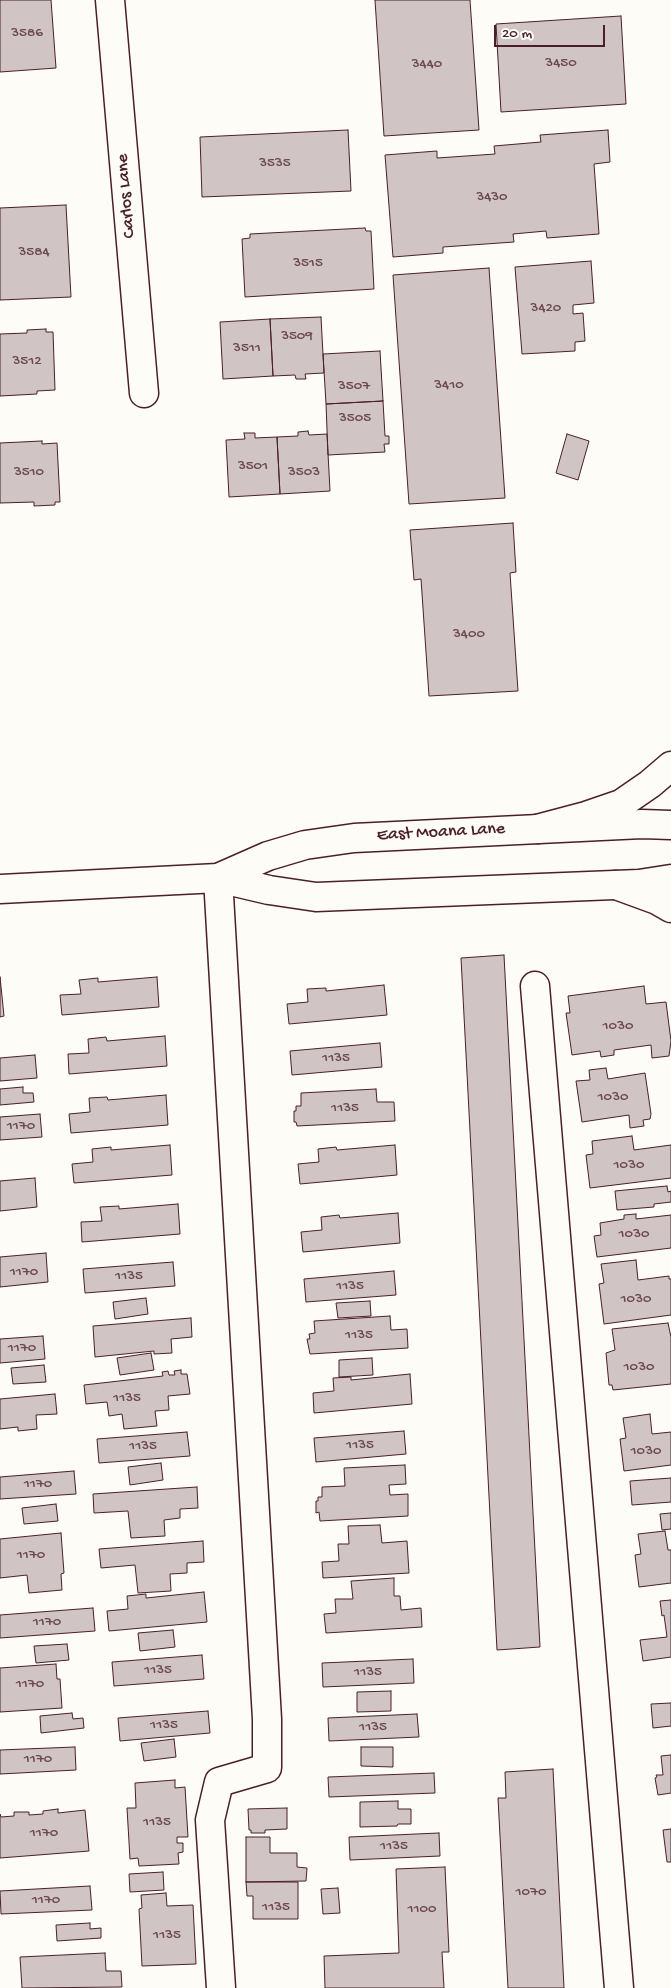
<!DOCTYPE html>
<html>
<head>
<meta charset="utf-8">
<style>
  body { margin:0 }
  #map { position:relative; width:671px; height:1988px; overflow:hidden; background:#fdfcf7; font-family:"Gochi Hand",sans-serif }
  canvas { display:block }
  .scale { position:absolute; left:494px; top:25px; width:111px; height:22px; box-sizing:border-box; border:2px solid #4a1f2b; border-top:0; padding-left:6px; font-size:15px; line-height:18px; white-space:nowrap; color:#4a1f2b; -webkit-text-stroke:4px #fdfcf7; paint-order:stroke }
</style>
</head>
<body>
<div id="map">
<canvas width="671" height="1988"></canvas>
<div class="scale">20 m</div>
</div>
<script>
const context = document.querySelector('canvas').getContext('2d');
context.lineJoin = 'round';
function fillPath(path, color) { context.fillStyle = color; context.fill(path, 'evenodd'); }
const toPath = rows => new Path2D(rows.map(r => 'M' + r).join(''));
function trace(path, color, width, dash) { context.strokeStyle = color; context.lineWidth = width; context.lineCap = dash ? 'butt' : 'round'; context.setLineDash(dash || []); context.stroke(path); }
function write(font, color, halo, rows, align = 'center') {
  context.font = font + ' "Gochi Hand",sans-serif'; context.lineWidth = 4; context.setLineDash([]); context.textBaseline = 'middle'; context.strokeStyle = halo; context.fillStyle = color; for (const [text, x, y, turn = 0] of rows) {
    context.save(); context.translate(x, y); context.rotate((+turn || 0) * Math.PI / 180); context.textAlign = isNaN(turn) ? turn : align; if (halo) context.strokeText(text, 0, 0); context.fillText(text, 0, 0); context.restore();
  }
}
const building = toPath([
  [0,0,51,0,56,68,0,72,0,0],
  [375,0,470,0,479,130,384,136,375,0],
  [621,16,626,104,501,112,496,24,621,16],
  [348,130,351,191,202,197,200,137,348,130],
  [608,130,610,162,594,164,599,234,547,238,546,231,513,234,514,242,443,247,443,253,393,257,385,155,437,151,437,158,495,154,494,146,541,142,540,135,608,130],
  [66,205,71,297,0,300,0,208,66,205],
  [365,228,366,231,371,231,374,289,245,297,242,239,250,238,250,234,365,228],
  [591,261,594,303,573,305,573,314,583,313,585,341,575,342,575,351,522,354,515,267,591,261],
  [489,268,505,498,409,504,393,275,489,268],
  [321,317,324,373,305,374,306,379,296,379,295,375,273,376,270,319,321,317],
  [270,319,273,376,223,379,220,322,270,319],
  [46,329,46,332,53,332,55,390,37,391,37,394,0,396,0,334,27,333,27,330,46,329],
  [380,351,383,401,326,404,323,354,380,351],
  [383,401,385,436,389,436,389,444,384,444,385,452,328,455,326,404,383,401],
  [308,431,309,435,327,434,330,491,280,494,277,437,298,436,298,432,308,431],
  [244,433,255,433,255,438,277,437,280,494,229,497,226,440,245,439,244,433],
  [567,434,589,441,578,480,556,473,567,434],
  [42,441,42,444,57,443,60,502,55,502,55,505,34,506,34,502,0,503,0,443,42,441],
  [513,523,516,572,510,573,518,691,429,696,421,579,414,580,410,530,513,523],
  [504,955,540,1647,497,1650,461,958,504,955],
  [0,977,4,1016,0,1017,0,977],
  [157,977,159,1007,62,1015,60,995,81,994,79,980,98,978,98,982,157,977],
  [384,985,387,1015,289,1024,287,1004,308,1002,307,989,326,988,326,991,384,985],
  [644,986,646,1004,666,1002,671,1041,669,1056,652,1058,651,1045,614,1050,614,1055,601,1057,600,1051,572,1055,566,1013,570,1013,568,996,644,986],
  [165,1036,167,1066,69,1074,68,1054,89,1053,88,1039,106,1037,107,1041,165,1036],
  [380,1043,382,1067,292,1075,290,1051,380,1043],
  [35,1055,37,1078,0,1081,0,1058,35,1055],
  [606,1068,608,1079,645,1073,651,1114,650,1119,643,1120,644,1126,630,1128,629,1115,582,1122,576,1081,590,1080,589,1070,606,1068],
  [23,1087,23,1093,33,1093,34,1102,0,1105,0,1089,23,1087],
  [376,1089,377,1102,394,1102,395,1121,297,1126,296,1122,294,1122,294,1111,296,1111,296,1106,301,1106,301,1093,376,1089],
  [166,1095,168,1125,71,1133,69,1114,90,1112,89,1098,107,1097,108,1100,166,1095],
  [40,1114,42,1137,0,1140,0,1117,40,1114],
  [632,1136,634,1150,671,1145,671,1178,590,1188,586,1155,593,1154,592,1141,632,1136],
  [170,1145,172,1175,74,1183,72,1164,93,1162,92,1149,111,1147,111,1150,170,1145],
  [395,1145,397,1175,300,1184,298,1164,319,1162,318,1149,336,1147,337,1150,395,1145],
  [35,1178,37,1207,0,1211,0,1181,35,1178],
  [667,1186,668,1192,671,1191,671,1202,654,1204,654,1207,617,1210,615,1191,667,1186],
  [178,1204,180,1234,82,1242,81,1222,102,1221,100,1207,119,1206,119,1209,178,1204],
  [398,1213,400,1243,303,1252,301,1232,322,1230,321,1217,339,1215,340,1218,398,1213],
  [636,1214,636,1219,671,1215,671,1248,597,1257,594,1236,601,1235,600,1223,624,1219,624,1215,636,1214],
  [46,1253,48,1282,0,1287,0,1257,46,1253],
  [636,1260,638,1280,669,1276,669,1279,671,1279,671,1315,604,1324,599,1284,604,1283,601,1264,636,1260],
  [173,1262,175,1286,85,1293,83,1269,173,1262],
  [394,1271,396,1295,306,1302,304,1279,394,1271],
  [146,1298,148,1314,115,1319,113,1302,146,1298],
  [370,1301,371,1316,338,1318,336,1303,370,1301],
  [390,1316,391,1330,407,1329,408,1348,310,1354,307,1339,310,1339,309,1334,315,1333,314,1321,390,1316],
  [191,1318,192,1337,171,1339,172,1353,154,1354,154,1351,95,1357,93,1326,191,1318],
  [668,1323,671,1337,671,1384,613,1390,612,1385,609,1385,606,1353,615,1350,612,1329,668,1323],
  [43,1336,45,1359,0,1363,0,1339,43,1336],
  [151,1353,154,1370,120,1375,117,1358,151,1353],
  [372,1358,373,1375,339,1377,339,1360,372,1358],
  [44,1365,46,1382,13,1384,11,1368,44,1365],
  [181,1370,181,1374,187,1374,190,1394,168,1396,169,1410,155,1411,157,1426,124,1429,122,1414,109,1416,107,1402,86,1404,84,1385,163,1376,162,1372,168,1371,169,1375,175,1375,174,1371,181,1370],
  [410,1374,412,1404,314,1413,313,1393,334,1391,333,1378,351,1377,351,1380,410,1374],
  [55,1394,57,1414,36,1415,37,1429,18,1431,18,1427,0,1429,0,1399,55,1394],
  [650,1414,652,1434,671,1432,671,1465,624,1471,620,1439,626,1438,623,1418,650,1414],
  [404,1431,406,1454,316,1462,314,1438,404,1431],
  [187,1432,190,1456,99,1463,97,1439,187,1432],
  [161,1463,163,1480,130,1485,128,1467,161,1463],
  [405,1465,406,1484,389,1485,390,1495,408,1494,408,1516,320,1521,319,1512,316,1513,316,1501,318,1501,318,1497,322,1497,322,1487,345,1486,344,1468,405,1465],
  [74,1471,76,1494,0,1499,0,1477,74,1471],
  [671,1478,671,1502,632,1505,630,1481,671,1478],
  [197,1487,198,1508,180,1509,180,1518,164,1520,165,1536,131,1538,128,1511,94,1513,93,1494,197,1487],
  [56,1504,58,1521,24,1524,22,1508,56,1504],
  [671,1513,671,1529,662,1530,660,1514,671,1513],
  [380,1525,382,1543,407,1541,409,1573,323,1578,322,1562,339,1561,338,1544,349,1544,348,1526,380,1525],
  [665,1531,668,1550,671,1550,671,1583,639,1587,635,1555,641,1554,638,1534,665,1531],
  [61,1533,64,1573,61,1574,62,1590,29,1593,27,1575,0,1578,0,1539,61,1533],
  [203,1541,204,1562,187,1563,187,1573,170,1574,171,1591,138,1593,135,1565,101,1568,99,1549,203,1541],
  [394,1578,394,1596,400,1596,401,1610,421,1608,422,1627,326,1633,324,1614,336,1613,335,1599,353,1599,351,1581,394,1578],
  [204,1592,207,1622,109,1631,107,1611,128,1609,127,1596,146,1594,146,1598,204,1592],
  [671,1600,671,1657,643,1661,640,1640,667,1637,664,1615,662,1616,660,1601,671,1600],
  [93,1608,95,1631,0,1638,0,1615,93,1608],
  [173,1630,175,1647,140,1651,138,1633,173,1630],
  [67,1644,69,1660,36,1663,34,1646,67,1644],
  [202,1655,204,1679,114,1686,112,1662,202,1655],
  [413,1659,414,1683,323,1687,322,1663,413,1659],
  [56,1664,57,1679,60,1679,62,1708,0,1712,0,1668,56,1664],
  [391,1691,391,1711,357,1712,357,1692,391,1691],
  [671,1703,671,1726,653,1728,651,1704,671,1703],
  [208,1711,210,1733,120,1741,118,1718,208,1711],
  [72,1713,73,1719,83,1718,84,1728,41,1733,40,1716,72,1713],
  [417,1714,419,1737,329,1741,328,1718,417,1714],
  [174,1739,176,1757,144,1761,141,1743,174,1739],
  [75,1747,76,1770,0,1774,0,1750,75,1747],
  [361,1747,393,1747,393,1767,361,1766,361,1747],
  [671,1755,671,1793,658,1795,655,1778,657,1777,656,1775,663,1775,661,1756,671,1755],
  [553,1769,564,1988,508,1988,498,1798,506,1798,505,1772,553,1769],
  [434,1773,435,1793,329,1797,328,1777,434,1773],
  [175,1780,175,1788,185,1787,188,1837,177,1837,177,1843,183,1843,183,1852,178,1853,179,1864,139,1866,138,1858,130,1859,127,1808,136,1808,135,1783,175,1780],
  [398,1801,398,1809,411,1809,411,1824,398,1824,397,1826,360,1827,360,1802,398,1801],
  [287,1808,287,1829,265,1830,265,1833,251,1833,251,1830,249,1830,248,1809,287,1808],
  [58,1809,58,1813,85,1810,89,1851,0,1858,0,1814,1,1817,14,1816,14,1812,29,1812,29,1815,43,1814,43,1811,58,1809],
  [671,1829,671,1862,667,1862,663,1830,671,1829],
  [439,1833,440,1856,350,1860,349,1837,439,1833],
  [246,1837,270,1837,270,1853,297,1853,297,1867,307,1868,306,1881,246,1882,246,1837],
  [445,1867,449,1952,442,1952,444,1988,325,1988,324,1956,399,1953,396,1869,445,1867],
  [163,1872,164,1890,130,1892,129,1874,163,1872],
  [246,1882,298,1882,298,1919,253,1919,253,1896,247,1896,246,1882],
  [90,1886,92,1910,1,1914,0,1891,90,1886],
  [338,1888,340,1913,323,1914,321,1889,338,1888],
  [166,1893,167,1906,193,1905,196,1964,142,1966,139,1909,142,1908,141,1895,166,1893],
  [90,1923,90,1929,101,1928,101,1938,57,1941,56,1925,90,1923],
  [105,1953,106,1971,121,1971,122,1987,22,1988,20,1957,105,1953]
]);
fillPath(building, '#d0c5c4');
trace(building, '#4a1f2b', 1);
const minor = toPath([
  [110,0,144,393],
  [218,878,267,1719,267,1768,219,1782,210,1820,221,1988],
  [535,986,619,1988]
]);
const secondary = toPath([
  [218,878,268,856,305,845,354,838,642,824,671,825],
  [0,889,218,878,269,890,316,897,639,884,671,879]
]);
const motorway = toPath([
  [537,829,586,816,621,804,650,784,671,766],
  [616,885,657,900,671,908]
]);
trace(minor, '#4a1f2b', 31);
trace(secondary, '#4a1f2b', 31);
trace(motorway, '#4a1f2b', 31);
trace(minor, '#fdfcf7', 28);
trace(secondary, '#fdfcf7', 28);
trace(motorway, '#fdfcf7', 28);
write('15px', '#6c4851', null, [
  ["3586",27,34],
  ["3450",561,64],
  ["3440",427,65],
  ["3535",275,164],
  ["3430",492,198],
  ["3584",34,253],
  ["3515",308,264],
  ["3420",546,309],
  ["3509",297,337],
  ["3511",247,349],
  ["3512",27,362],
  ["3410",449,386],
  ["3507",354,387],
  ["3505",355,419],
  ["3501",253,467],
  ["3510",29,473],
  ["3503",304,473],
  ["3400",469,635],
  ["1030",618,1027],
  ["1135",336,1059],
  ["1030",613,1098],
  ["1135",345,1109],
  ["1170",21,1127],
  ["1030",629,1166],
  ["1030",634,1235],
  ["1170",24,1273],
  ["1135",129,1277],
  ["1135",350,1287],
  ["1030",636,1300],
  ["1135",359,1336],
  ["1170",22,1349],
  ["1030",639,1368],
  ["1135",127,1399],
  ["1135",360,1446],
  ["1135",143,1447],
  ["1030",646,1452],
  ["1170",38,1485],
  ["1170",31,1556],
  ["1170",47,1623],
  ["1135",158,1671],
  ["1135",368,1673],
  ["1170",30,1685],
  ["1135",164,1726],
  ["1135",373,1728],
  ["1170",38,1760],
  ["1135",157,1823],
  ["1170",44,1834],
  ["1135",394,1847],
  ["1070",531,1893],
  ["1170",46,1901],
  ["1135",276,1908],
  ["1100",422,1910],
  ["1135",167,1936]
]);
write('18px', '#4a1f2b', '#fdfcf7', [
  ["Carlos Lane",127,196,-95],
  ["East Moana Lane",441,833,-3]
]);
</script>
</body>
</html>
